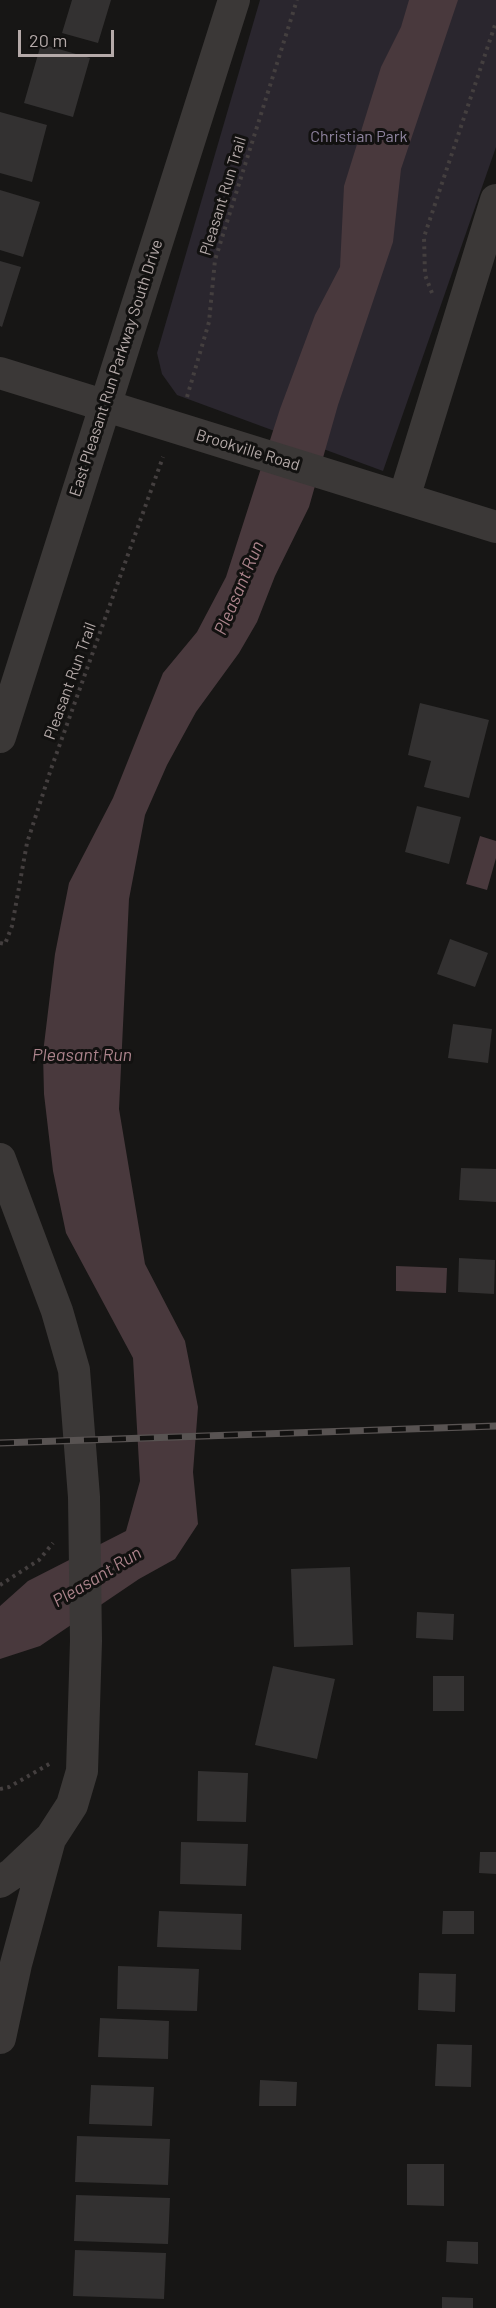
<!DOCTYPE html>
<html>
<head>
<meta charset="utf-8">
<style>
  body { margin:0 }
  #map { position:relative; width:496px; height:2308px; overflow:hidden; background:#171615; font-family:Barlow,sans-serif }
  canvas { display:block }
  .scale { position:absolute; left:18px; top:30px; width:96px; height:27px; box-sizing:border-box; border:3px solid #b5aaa9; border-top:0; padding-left:8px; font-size:18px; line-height:21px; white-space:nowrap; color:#b5aaa9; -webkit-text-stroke:4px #121110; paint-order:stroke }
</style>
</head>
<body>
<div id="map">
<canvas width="496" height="2308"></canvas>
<div class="scale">20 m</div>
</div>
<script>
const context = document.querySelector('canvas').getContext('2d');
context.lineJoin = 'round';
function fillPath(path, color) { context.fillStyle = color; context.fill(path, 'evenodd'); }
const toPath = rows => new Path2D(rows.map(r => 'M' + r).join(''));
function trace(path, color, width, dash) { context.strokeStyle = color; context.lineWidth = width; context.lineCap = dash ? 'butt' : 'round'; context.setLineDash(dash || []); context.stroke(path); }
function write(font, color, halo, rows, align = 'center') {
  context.font = font + ' Barlow,sans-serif'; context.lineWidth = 6; context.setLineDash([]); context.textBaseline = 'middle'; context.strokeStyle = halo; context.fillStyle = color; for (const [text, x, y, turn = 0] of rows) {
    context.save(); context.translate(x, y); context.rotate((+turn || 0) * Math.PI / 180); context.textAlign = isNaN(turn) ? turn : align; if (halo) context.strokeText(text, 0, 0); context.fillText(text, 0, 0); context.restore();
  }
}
fillPath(toPath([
  [260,0,496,0,496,147,383,471,177,395,162,374,157,353]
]), '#2a262e');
fillPath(toPath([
  [409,0,458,0,401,169,393,242,338,405,309,507,275,576,257,622,239,653,196,712,167,765,145,815,129,899,119,1109,145,1264,185,1341,198,1407,193,1472,198,1524,175,1559,139,1579,40,1646,0,1659,0,1606,28,1581,126,1531,140,1481,133,1358,66,1233,53,1171,44,1094,43,1053,55,954,69,883,113,798,163,673,197,632,226,577,280,409,315,315,340,267,344,186,381,67,401,27],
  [480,836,496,841,496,858,487,890,466,884],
  [396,1266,447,1268,446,1293,396,1291]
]), '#49393d');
fillPath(toPath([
  [72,0,111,0,98,43,62,33],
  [41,44,90,58,73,117,24,103],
  [0,112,47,125,32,182,0,173],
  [0,190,40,202,23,257,0,250],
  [0,261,21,267,2,327,0,326],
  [420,703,489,720,469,798,424,787,431,761,408,755],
  [417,806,461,817,449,864,405,852],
  [450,939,488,953,475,987,437,974],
  [453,1024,492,1029,488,1063,448,1058],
  [461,1168,496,1169,496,1202,459,1200],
  [459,1258,495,1260,494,1294,458,1292],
  [350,1567,353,1645,294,1647,291,1569],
  [417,1612,454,1614,453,1640,416,1638],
  [273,1666,335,1679,317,1759,255,1745],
  [433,1676,464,1676,464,1711,433,1711],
  [198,1771,248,1773,246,1822,197,1821],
  [181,1842,248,1844,246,1886,180,1884],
  [480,1852,496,1852,496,1874,479,1873],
  [159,1911,242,1914,241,1950,157,1947],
  [443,1911,474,1911,474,1934,442,1934],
  [118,1966,199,1969,197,2011,117,2009],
  [419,1973,456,1974,455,2012,418,2010],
  [100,2018,169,2021,168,2059,98,2057],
  [437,2044,472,2045,471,2087,435,2086],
  [260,2080,297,2082,296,2106,259,2106],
  [91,2085,154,2087,152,2126,89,2124],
  [77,2136,170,2139,168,2185,75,2182],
  [407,2164,444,2164,444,2206,407,2205],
  [76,2195,170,2198,168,2244,74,2241],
  [447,2241,478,2242,478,2264,446,2262],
  [75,2250,166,2253,164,2299,73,2296],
  [442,2297,473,2298,473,2308,442,2308]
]), '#333131');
trace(toPath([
  [432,293,425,275,424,237,496,22],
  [187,397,209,322,215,260,297,0],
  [0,943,5,944,12,926,27,843,51,769,163,457],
  [0,1585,39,1560,53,1543],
  [0,1789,9,1787,51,1763]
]), '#443f3f', 4, [3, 4.5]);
trace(toPath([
  [0,373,496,527],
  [404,498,496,200],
  [0,737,234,0],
  [0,1159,57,1311,74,1370,84,1497,86,1641,82,1771,72,1805,50,1839,16,1964,0,2038],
  [0,1882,12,1874,49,1839]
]), '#3b3837', 32);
const rail = toPath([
  [0,1443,496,1426]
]);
trace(rail, '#585352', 7);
trace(rail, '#121110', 4.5, [14]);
write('16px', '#8e839e', '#121110', [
  ["Christian Park",359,137]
]);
write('16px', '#b5aaa9', '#121110', [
  ["Pleasant Run Trail",223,196,-73],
  ["East Pleasant Run Parkway South Drive",116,368,-72],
  ["Brookville Road",248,450,17],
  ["Pleasant Run Trail",70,681,-70]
]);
write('italic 18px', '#ac848c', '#121110', [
  ["Pleasant Run",239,588,-67],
  ["Pleasant Run",82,1055],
  ["Pleasant Run",97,1577,-31]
]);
</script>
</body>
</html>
